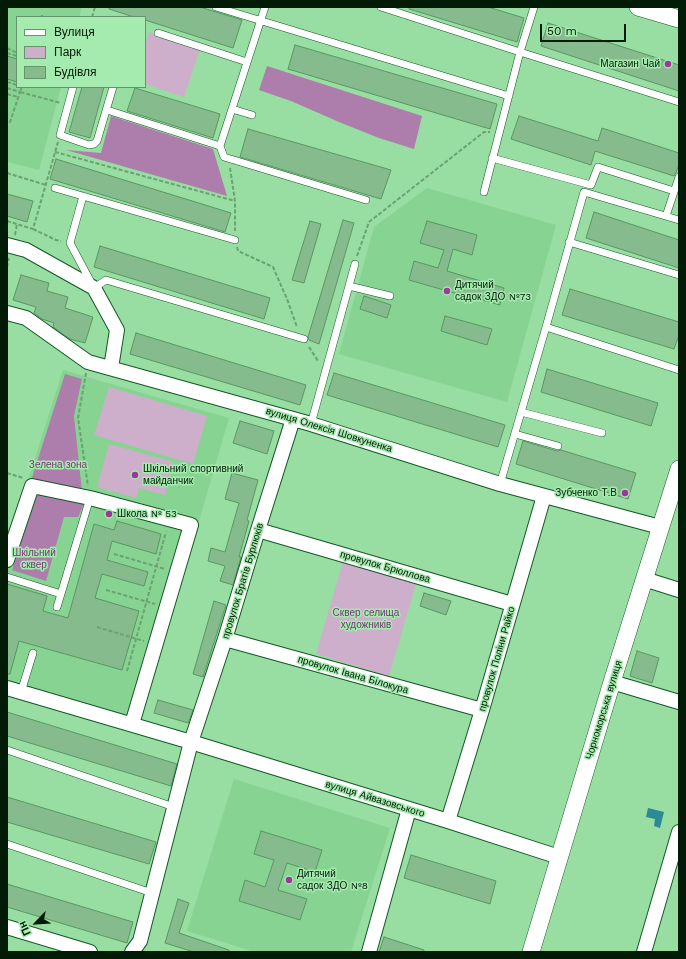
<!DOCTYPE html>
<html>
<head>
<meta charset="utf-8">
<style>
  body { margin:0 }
  #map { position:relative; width:686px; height:959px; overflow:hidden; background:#98dda1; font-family:"Work Sans",sans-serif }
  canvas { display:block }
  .frame { position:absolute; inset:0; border:8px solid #011b06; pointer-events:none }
  .legend { position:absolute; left:16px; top:16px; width:130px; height:72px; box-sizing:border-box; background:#a5eaae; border:1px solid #63976b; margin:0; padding:5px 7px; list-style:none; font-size:12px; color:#011b06 }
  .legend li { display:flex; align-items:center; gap:8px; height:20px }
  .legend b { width:20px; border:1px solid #63976b }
  .north { position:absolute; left:16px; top:903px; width:40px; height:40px; -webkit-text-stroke:3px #a5eaae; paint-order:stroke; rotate:245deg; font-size:11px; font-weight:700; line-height:16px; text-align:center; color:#011b06 }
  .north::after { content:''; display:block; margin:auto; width:14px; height:18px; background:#011b06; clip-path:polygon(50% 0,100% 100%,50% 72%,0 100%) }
  .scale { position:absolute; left:540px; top:24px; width:86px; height:18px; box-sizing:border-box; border:2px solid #011b06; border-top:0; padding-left:5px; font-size:12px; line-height:14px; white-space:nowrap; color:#011b06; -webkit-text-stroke:3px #a5eaae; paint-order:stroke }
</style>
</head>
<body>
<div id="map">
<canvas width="686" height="959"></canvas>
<div class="frame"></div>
<ul class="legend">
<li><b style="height:5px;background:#fff"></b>Вулиця</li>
<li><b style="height:11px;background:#cdaecb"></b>Парк</li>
<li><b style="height:11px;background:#86bc8d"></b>Будівля</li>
</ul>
<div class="north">Пн</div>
<div class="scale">50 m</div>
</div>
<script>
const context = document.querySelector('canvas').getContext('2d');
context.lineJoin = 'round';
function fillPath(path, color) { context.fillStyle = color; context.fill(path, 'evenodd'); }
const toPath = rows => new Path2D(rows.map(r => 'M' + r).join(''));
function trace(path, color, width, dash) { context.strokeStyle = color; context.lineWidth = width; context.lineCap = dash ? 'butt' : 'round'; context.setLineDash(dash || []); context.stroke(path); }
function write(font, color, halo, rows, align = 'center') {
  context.font = font + ' "Work Sans",sans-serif'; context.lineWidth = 3; context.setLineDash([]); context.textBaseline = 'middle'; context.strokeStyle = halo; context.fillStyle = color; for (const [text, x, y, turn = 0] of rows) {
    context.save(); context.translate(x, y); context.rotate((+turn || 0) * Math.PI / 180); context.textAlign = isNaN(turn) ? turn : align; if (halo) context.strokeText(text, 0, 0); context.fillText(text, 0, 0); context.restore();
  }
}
fillPath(toPath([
  [7,7,82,7,79,17,17,17,17,87,61,87,39,170,7,162],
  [427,188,556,225,507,402,339,354,374,227],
  [63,370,229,418,141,720,7,680,7,546],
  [234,779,390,828,351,952,255,952,187,931]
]), '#87d392');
fillPath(toPath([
  [149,32,200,49,184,97,145,84,145,45],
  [109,387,207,416,193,464,94,435],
  [109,444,174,462,165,495,139,488,136,498,97,487],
  [343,562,416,584,389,676,316,654]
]), '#cdaecb');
fillPath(toPath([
  [267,66,422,116,414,149,379,138,339,122,291,101,259,90],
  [111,116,213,149,227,196,66,150,101,153],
  [65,374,82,379,74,416,82,492,31,481],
  [37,493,85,502,78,517,64,517,46,581,12,570]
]), '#ad7dab');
fillPath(toPath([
  [648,808,664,812,660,828,654,826,655,819,646,817]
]), '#2c8a96');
const building = toPath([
  [109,7,200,7,242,20,233,48,145,20,145,17,134,17,109,9,109,7],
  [409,7,488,7,524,18,517,42,409,9,409,7],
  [548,23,679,65,679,91,541,46,548,23],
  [295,45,497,104,490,129,288,69,295,45],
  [7,56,17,59,17,82,7,79,7,56],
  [82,87,104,87,90,138,69,132,82,87],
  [135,88,220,114,213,138,127,111,135,88],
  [519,116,598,141,602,128,679,153,679,164,676,173,674,176,595,151,591,165,511,139,519,116],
  [248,129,391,170,381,199,240,157,248,129],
  [56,159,231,213,225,232,50,179,56,159],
  [7,194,33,201,27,222,7,216,7,194],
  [594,212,679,240,679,268,586,238,594,212],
  [343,220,354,223,319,344,309,340,308,337,343,220],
  [310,221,321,224,304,283,292,280,310,221],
  [427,221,477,235,472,255,453,249,447,271,504,288,500,305,475,298,475,299,409,280,414,261,438,268,444,250,420,243,427,221],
  [100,246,270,298,264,319,94,267,100,246],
  [21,275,49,283,47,291,68,297,65,308,93,317,85,343,70,339,53,327,54,323,42,319,34,313,36,307,13,300,21,275],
  [570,289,679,322,679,335,674,349,562,315,570,289],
  [364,296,391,305,387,318,360,309,364,296],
  [445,316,492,329,487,345,441,331,445,316],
  [136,333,306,385,300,405,130,354,136,333],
  [547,369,658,403,651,426,541,392,547,369],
  [334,373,505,425,498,447,327,395,334,373],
  [240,421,274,431,267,454,233,443,240,421],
  [523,441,557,451,561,450,636,473,628,499,516,464,523,441],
  [232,473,258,480,247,520,249,521,239,557,241,557,233,585,220,581,225,566,208,561,211,548,225,552,239,503,225,499,232,473],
  [117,521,161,534,156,554,112,541,107,560,148,572,144,586,102,574,95,598,139,611,122,670,19,641,10,674,7,674,7,584,47,596,43,611,68,618,94,524,114,530,117,521],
  [424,593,451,601,446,615,420,606,424,593],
  [214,601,226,605,203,677,193,674,214,601],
  [637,651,659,658,652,683,630,676,637,651],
  [158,700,193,710,188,723,154,713,158,700],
  [7,712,177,764,171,786,7,736,7,712],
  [7,797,156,842,149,864,7,822,7,797],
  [261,831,322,850,315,872,287,863,278,890,307,899,300,920,239,901,245,880,265,887,274,860,254,854,261,831],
  [411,855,496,881,490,904,404,878,411,855],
  [7,884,133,922,127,943,7,907,7,884],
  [178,899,189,903,179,933,229,950,229,952,194,952,165,943,178,899],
  [384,937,424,950,424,952,379,952,384,937]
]);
fillPath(building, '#86bc8d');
trace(building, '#569861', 1);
const service = toPath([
  [216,7,509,96],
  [265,7,220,146,224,157,366,200],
  [381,7,520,52,484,192],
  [534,7,520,52,679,102],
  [158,33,247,62],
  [73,87,60,135,89,145,94,144,97,141,113,87],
  [232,109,252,115],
  [107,110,220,146],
  [492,158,591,185,598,167,674,191],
  [55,188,235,240],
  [83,196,70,243,94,288,106,280,304,339],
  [666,216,679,177],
  [569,242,679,275],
  [349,286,390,296],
  [546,327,679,370],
  [521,412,602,433],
  [311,424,355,264],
  [515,434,558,446],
  [500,484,546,327,584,192,679,220],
  [7,577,61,594],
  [57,607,90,498],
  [21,692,33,653],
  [7,750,174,807],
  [7,844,152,893]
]);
const minor = toPath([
  [7,245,26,250,94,288,117,330,111,368],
  [7,313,26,318,88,362,311,424,500,484,660,527],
  [258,530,512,604],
  [7,560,32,486,90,498,191,525,132,724],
  [644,579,679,590],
  [225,639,482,710],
  [612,682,679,702],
  [7,688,191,742,225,639,258,530,293,419],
  [448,821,482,710,544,496],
  [7,927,90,952],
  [132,952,140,941,191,742,448,821,559,857],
  [369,952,409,809],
  [644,952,679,832]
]);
const tertiary = toPath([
  [638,7,679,19],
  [531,952,612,682,679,469]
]);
trace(service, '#115925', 8);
trace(minor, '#115925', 16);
trace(tertiary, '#115925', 18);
trace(toPath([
  [42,17,42,15],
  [92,17,95,7],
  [7,48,17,53],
  [7,53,17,56],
  [7,82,17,85],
  [22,87,20,92,61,103],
  [7,88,20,92,10,122,7,121],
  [7,94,18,97],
  [55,152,235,201],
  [230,168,235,201,235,231],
  [7,173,46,185],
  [7,221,33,229,58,142],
  [33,229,56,240,61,241],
  [15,235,17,224],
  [237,247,238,251,273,267,287,299,297,327],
  [357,256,369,222,484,132,490,132],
  [7,267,9,258],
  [309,347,318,361],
  [86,373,78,418,88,486],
  [7,473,23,478],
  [114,554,165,569],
  [106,590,155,604],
  [97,627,144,641],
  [127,671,166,532]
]), '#6aa272', 2, [4, 2]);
trace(service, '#fff', 7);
trace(minor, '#fff', 14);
trace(tertiary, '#fff', 17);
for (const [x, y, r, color] of [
  [668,64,4,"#9c379c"],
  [447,291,4,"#9c379c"],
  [135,475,4,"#9c379c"],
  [625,493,4,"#9c379c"],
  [109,514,4,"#9c379c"],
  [289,880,4,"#9c379c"]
]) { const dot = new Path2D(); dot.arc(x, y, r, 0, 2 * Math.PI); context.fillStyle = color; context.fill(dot); trace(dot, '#a5eaae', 1.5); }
write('10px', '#011b06', '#a5eaae', [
  ["Магазин Чай",660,64,"right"],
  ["Дитячий",455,285],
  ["садок ЗДО №73",455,297],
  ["Шкільний спортивний",143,469],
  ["майданчик",143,481],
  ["Зубченко Т.В",617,493,"right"],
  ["Школа № 53",117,514],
  ["Дитячий",297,874],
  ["садок ЗДО №8",297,886]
], 'left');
write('10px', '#011b06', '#a5eaae', [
  ["вулиця Олексія Шовкуненка",329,430,17],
  ["провулок Брюллова",385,567,16],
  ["провулок Братів Бурлюків",243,581,-73],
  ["провулок Поліни Райко",497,659,-74],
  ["провулок Івана Білокура",353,675,16],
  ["Чорноморська вулиця",604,710,-73],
  ["вулиця Айвазовського",375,799,17]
]);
write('10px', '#743773', '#a5eaae', [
  ["Зелена зона",58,465],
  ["Шкільний",34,553],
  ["сквер",34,565],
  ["Сквер селища",366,613],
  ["художників",366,625]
]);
</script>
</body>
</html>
